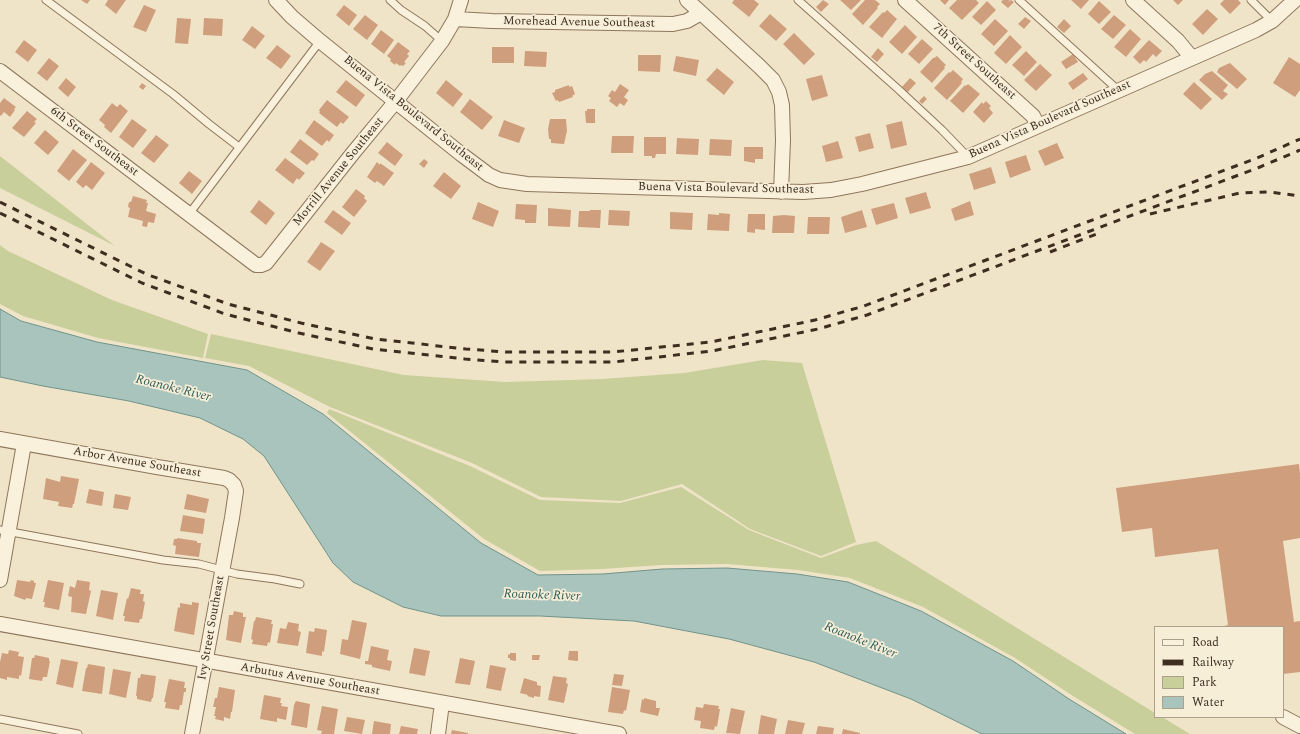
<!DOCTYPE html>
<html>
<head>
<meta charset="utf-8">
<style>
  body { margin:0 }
  #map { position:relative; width:1300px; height:734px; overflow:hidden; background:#f0e4c8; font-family:Spectral,serif }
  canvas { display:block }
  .legend { position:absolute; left:1154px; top:626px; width:130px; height:92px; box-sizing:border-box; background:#f7eed8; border:1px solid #ada18e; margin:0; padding:5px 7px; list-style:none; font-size:12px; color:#3d2e20 }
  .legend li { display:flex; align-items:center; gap:8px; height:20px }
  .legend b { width:20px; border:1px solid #ada18e }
</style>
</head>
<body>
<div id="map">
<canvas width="1300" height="734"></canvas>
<ul class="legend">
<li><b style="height:5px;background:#faf1dc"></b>Road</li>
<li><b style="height:5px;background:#3d2e20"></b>Railway</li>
<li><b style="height:11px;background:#c9cf9b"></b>Park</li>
<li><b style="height:11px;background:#a9c4bc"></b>Water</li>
</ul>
</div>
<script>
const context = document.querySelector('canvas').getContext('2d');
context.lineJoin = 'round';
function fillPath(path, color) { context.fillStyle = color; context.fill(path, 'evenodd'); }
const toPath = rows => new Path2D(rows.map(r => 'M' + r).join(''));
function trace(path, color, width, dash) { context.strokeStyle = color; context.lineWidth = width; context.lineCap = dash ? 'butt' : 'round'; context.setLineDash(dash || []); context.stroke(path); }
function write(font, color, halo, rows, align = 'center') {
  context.font = font + ' Spectral,serif'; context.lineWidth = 3.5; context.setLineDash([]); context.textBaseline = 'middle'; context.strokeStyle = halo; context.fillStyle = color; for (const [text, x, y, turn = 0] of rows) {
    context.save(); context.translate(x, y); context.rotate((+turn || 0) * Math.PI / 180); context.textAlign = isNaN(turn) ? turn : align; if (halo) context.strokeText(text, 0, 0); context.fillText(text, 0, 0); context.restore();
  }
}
fillPath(toPath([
  [0,156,115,246,0,188],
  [0,245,8,251,112,300,208,334,203,358,98,338,23,316,0,304],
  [211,334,404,375,505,382,602,379,684,373,763,360,802,363,856,542,821,556,750,529,682,484,621,501,541,497,472,463,330,407,249,366,205,358],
  [329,409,470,466,540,500,620,503,681,487,749,530,821,558,856,545,876,541,1155,713,1155,717,1162,717,1190,734,1135,734,1073,696,1015,658,923,607,850,578,798,570,727,564,662,565,602,569,540,571,484,539,327,413]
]), '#c9cf9b');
const water = toPath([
  [0,309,21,321,97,342,247,370,323,414,481,543,538,575,603,574,662,569,727,568,797,574,848,582,921,611,1013,661,1069,699,1126,734,982,734,911,699,814,662,729,639,634,621,540,616,441,616,403,607,353,582,333,563,264,456,243,439,200,418,129,401,43,386,0,377,0,309]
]);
fillPath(water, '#a9c4bc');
trace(water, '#6f938a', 1);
fillPath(toPath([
  [81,0,90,0,87,4],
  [108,0,126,0,116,14,105,5],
  [734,0,754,0,759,4,749,17,732,3],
  [823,0,829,4,821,12,816,7],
  [840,0,861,0,851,10],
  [865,0,875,0,880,4,877,7,878,8,863,25,852,14],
  [940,0,949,0,945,5],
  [957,0,976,0,979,3,962,20,949,8],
  [1003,0,1010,0,1007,3,1011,0,1014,2,1008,8,1001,2],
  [1071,0,1089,0,1081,9],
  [1173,0,1183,0,1178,5],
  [1224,0,1238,0,1241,3,1230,14,1220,4],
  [987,1,996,10,981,25,972,17],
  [1099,1,1111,12,1099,24,1088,14],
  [144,5,156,10,146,32,133,27],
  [344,5,357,15,349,26,336,15],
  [1207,9,1218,19,1203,35,1192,24],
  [887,10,897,19,882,38,869,27,883,12,884,13],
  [770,14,787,29,776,41,759,26],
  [365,15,378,25,367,40,353,29],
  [1114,15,1126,25,1113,39,1101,29],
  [1025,17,1031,21,1024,29,1018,24],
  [177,18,191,19,188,44,175,43],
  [204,18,223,19,222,36,203,35],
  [995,19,1008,31,994,46,981,34],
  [1064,19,1071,26,1064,33,1057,27],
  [905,25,917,37,902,54,889,42],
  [252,26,265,36,255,49,242,40],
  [1130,29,1141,39,1126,57,1114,47],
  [381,30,394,40,384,54,371,44],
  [794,33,815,54,804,65,783,44],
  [1010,35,1022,47,1006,64,994,53],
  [922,39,933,49,919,64,908,54],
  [24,40,37,50,28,62,15,52],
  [1149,40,1162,51,1156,57,1153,54,1146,62,1144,60,1140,64,1133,57],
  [398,42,410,51,407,54,409,56,404,62,406,63,403,66,401,65,400,66,396,63,395,65,390,61,391,59,387,56],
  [277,45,291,56,281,69,266,58],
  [492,47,514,47,514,63,492,63],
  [878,48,884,54,877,62,871,57],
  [525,51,547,52,546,67,524,66],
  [1026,51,1037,62,1024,76,1012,65],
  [1073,54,1078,62,1066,69,1061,62],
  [638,55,661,55,660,72,638,71],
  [676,56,699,60,696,76,673,71],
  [937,56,946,65,944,67,945,68,932,83,920,72,933,58,934,58],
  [1289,57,1300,64,1300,90,1295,97,1273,83],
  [49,58,59,66,47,81,37,73],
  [1230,63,1247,79,1237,89,1217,72,1219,68],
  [1040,64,1052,75,1036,91,1024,80],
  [717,68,734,82,724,95,706,80],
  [953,70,963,79,961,82,962,83,947,100,934,88,949,72,950,73],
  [1212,71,1228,85,1223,91,1228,94,1222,100,1199,80,1205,74],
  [1083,73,1088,79,1073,90,1068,83],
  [822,75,828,96,812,101,806,79],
  [66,78,76,87,68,97,58,88],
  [910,78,916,83,908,92,902,87],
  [346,80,365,95,356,107,336,92],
  [446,80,463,94,453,107,436,93],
  [1194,82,1212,99,1201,110,1183,94],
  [142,83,146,86,143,90,139,87],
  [620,84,629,90,624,97,628,100,624,106,620,103,617,107,609,101,611,98,608,96,612,90,615,92],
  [968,84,980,94,963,113,950,101,965,85,966,86],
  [569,85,569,87,572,86,575,94,572,96,573,97,559,102,558,100,556,101,552,93,555,92,555,90],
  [924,96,927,99,922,104,919,101],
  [4,98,16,107,14,109,15,110,10,117,4,112,1,116,0,115,0,103],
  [470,99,493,117,482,130,460,112],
  [327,100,349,117,343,124,341,122,337,127,319,113,320,112,319,110],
  [986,101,991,106,989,108,993,113,984,123,973,112,982,102,983,104],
  [112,103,117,107,120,104,128,111,111,133,104,127,105,125,99,120],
  [587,109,595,109,595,123,586,123,585,111,587,111],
  [27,111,37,119,34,122,36,123,24,137,12,128],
  [132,119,147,130,133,148,119,137],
  [550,119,566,119,567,131,564,144,551,143,551,139,549,139,548,129],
  [314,120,334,135,329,142,327,140,322,146,305,133],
  [504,120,525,128,519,143,498,136],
  [902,121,907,145,891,149,886,125],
  [45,130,59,142,48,155,34,143],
  [870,133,874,148,859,152,855,137],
  [156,135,169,145,154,163,141,153],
  [612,136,634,136,633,153,611,153],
  [644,137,666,137,666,154,656,154,655,158,652,158,652,156,644,156],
  [677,138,699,139,698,155,676,154],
  [300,139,319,154,314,161,312,160,307,165,290,152],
  [710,139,732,140,731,156,709,155],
  [838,141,843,158,826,162,822,146],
  [387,142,403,155,395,166,378,153],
  [1057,143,1064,158,1045,166,1038,151],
  [744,147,763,147,763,159,755,159,755,163,744,161],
  [73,149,87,160,69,181,57,171],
  [1026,155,1031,170,1010,178,1005,162],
  [285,158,305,173,299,180,297,178,293,184,275,170],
  [424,159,428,162,424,168,419,164],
  [91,162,105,173,92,190,86,185,83,188,76,182],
  [377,162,380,165,380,163,394,173,384,186,377,181,375,183,367,177],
  [991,167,996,183,974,190,969,174],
  [189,171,202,181,192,194,179,183],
  [444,172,461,186,451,199,433,186],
  [356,189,365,196,364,198,367,201,354,217,342,207],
  [926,192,931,208,910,214,905,198],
  [133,196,147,200,146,203,148,203,146,211,156,214,154,223,148,222,147,227,142,226,143,221,128,217,130,208,128,207,129,202,131,202],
  [259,200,275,213,266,225,250,212],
  [970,201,974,215,955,221,951,209],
  [478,202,499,211,493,227,472,219],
  [894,203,898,218,876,225,871,209],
  [516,204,537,205,536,223,525,223,525,220,515,219],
  [548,208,571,210,570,227,548,226],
  [333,210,351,223,342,235,324,222],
  [590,210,601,210,600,228,578,227,579,211,590,211],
  [609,210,630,211,629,226,608,225],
  [862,210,867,227,845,233,841,217],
  [670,212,693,213,692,230,670,229],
  [719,213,730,214,729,231,707,230,708,214,719,215],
  [748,214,765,214,765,230,755,229,755,233,747,232],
  [784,215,795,216,794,233,772,233,773,216],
  [808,217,830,217,829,234,807,234],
  [321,242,335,251,320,271,307,262],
  [1299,464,1300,474,1300,538,1283,541,1294,622,1300,621,1300,672,1283,674,1283,627,1220,627,1228,625,1218,549,1155,557,1152,528,1122,532,1116,488],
  [61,476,79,479,74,504,73,504,72,508,58,506,59,502,43,499,46,478,60,482],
  [89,489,104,492,102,506,86,503],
  [115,494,131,497,128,510,113,508],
  [187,494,209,499,206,513,184,509],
  [183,515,205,519,203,534,180,531],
  [177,538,197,541,197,543,201,543,199,557,175,554,176,546,173,545,174,539,177,539],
  [17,580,30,582,31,580,34,581,34,583,36,583,32,599,26,598,25,600,14,596],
  [48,580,64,583,59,610,44,607,45,602,43,602],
  [77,580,90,582,89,590,91,591,86,614,71,612,72,597,68,596,70,586,75,588],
  [131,588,141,590,140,594,144,594,143,601,145,602,142,619,140,619,139,623,124,621,125,616,123,616,127,598,128,599,129,596],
  [101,590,118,593,113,620,96,616],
  [192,602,199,603,194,635,174,631,178,607,180,608,180,603,192,605],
  [234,611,243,613,243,617,246,617,241,643,226,640,229,615,233,615],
  [256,617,272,620,271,624,273,624,270,643,268,642,267,646,252,644,253,640,251,639,254,621,255,621],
  [352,620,367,623,360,659,340,654,342,639,348,640],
  [288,622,299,624,298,631,301,632,298,646,277,643,280,628,286,629],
  [315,628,327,630,324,652,322,651,322,656,306,653,309,631,314,632],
  [371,646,389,650,387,660,392,661,390,671,372,667,372,665,365,664,365,661,368,661],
  [414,648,430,651,425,676,409,673],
  [9,650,19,652,18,656,24,657,21,676,19,675,19,679,7,677,7,680,0,678,0,662,2,653,8,654],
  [569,651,578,651,578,661,568,660],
  [510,653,516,653,516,661,510,660,510,658,508,658,508,654,510,655],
  [35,655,49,658,49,661,50,661,47,677,43,677,42,681,29,679,32,658,34,658],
  [532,655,540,655,539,660,532,660],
  [460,658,475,661,470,685,455,683],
  [61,659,78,662,73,688,56,684],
  [88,664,105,667,102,694,82,691,86,668,87,668],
  [490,665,506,668,501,691,486,688],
  [113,669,131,672,126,698,109,694],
  [141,674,156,676,153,698,152,698,151,702,137,699,137,696,136,696,138,678,140,678],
  [614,674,624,675,622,686,612,685],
  [553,676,567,678,566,683,568,684,564,703,548,700],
  [524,678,537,682,537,685,541,686,540,697,534,696,534,698,527,696,528,695,520,693],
  [169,679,185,682,184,688,186,688,186,692,184,692,182,705,180,705,179,710,165,708,166,702,164,702],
  [219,687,235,690,232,712,231,712,230,719,224,717,224,721,215,719,216,716,214,716,216,707,213,707,215,698,217,698],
  [612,687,630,690,626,711,624,710,623,714,608,712],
  [264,695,281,698,280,703,282,703,281,706,288,707,286,720,277,718,277,722,260,719],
  [644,698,656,701,656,708,660,708,658,716,640,712,642,699,644,700],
  [296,701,310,704,307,728,291,725,294,705],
  [704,704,719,706,718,709,720,709,717,727,715,726,714,730,700,728,701,721,694,720,696,707,703,708],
  [322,706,338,709,334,734,321,734,322,731,317,730],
  [731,708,745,711,740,734,726,733],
  [761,715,777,719,774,734,758,734],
  [347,717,365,720,362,734,344,731],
  [788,720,805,723,802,734,785,734],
  [374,721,391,724,390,734,372,734],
  [401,726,418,729,417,734,399,734],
  [818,726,834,728,833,734,816,734],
  [843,729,860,733,860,734,842,734],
  [452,730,468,733,468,734,451,734]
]), '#cf9f7d');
const service = toPath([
  [46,0,173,94,209,124,239,147],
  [390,0,401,10,425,26,442,41],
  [798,0,898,89,942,130,968,157],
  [1019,0,1118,90],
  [1251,0,1272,21],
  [189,214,320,41],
  [0,530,163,560,199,564,237,574,275,579,300,584],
  [0,719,78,734]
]);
const minor = toPath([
  [276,0,292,17,320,41,461,154,489,175,500,180,527,184,803,192,831,190,862,184,968,157,1256,30,1272,21,1295,0],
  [687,0,759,66,773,80,779,92,782,105,783,140,781,192],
  [905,0,1033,116,1038,126],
  [1133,0,1178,41,1192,58],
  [455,19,492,21,673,24,687,21,701,13],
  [0,71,256,265,261,265,266,263,353,153,396,101,442,41,455,19,461,0],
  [0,439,157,467,224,478,229,480,234,485,236,491,232,518,192,734],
  [0,580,24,444],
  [0,624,619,734],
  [1283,717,1300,726],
  [438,734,442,703]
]);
trace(service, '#8d765c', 9);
trace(minor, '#8d765c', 16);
trace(service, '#faf1dc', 7);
trace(minor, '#faf1dc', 14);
trace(toPath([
  [0,202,146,274,228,304,301,323,375,339,466,349,506,352,613,352,711,342,815,320,864,306,1257,158,1300,139],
  [0,213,142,283,225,314,299,333,373,349,465,359,505,362,614,362,712,351,818,329,867,315,1260,167,1300,150],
  [1150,214,1240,193,1270,192,1300,196],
  [1050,252,1102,232]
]), '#3d2e20', 3, [7, 7]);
write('12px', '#3d2e20', '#f7eed8', [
  ["Morehead Avenue Southeast",579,23,1],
  ["7th Street Southeast",974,62,42],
  ["Buena Vista Boulevard Southeast",413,114,39],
  ["Buena Vista Boulevard Southeast",1050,120,-24],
  ["6th Street Southeast",94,142,37],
  ["Morrill Avenue Southeast",339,172,-51],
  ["Buena Vista Boulevard Southeast",726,189,1],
  ["Arbor Avenue Southeast",137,463,10],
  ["Ivy Street Southeast",212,628,-80],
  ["Arbutus Avenue Southeast",310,680,10]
]);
write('italic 13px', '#2f5d5a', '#f7eed8', [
  ["Roanoke River",173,389,14],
  ["Roanoke River",542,596,2],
  ["Roanoke River",860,641,22]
]);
</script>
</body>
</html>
